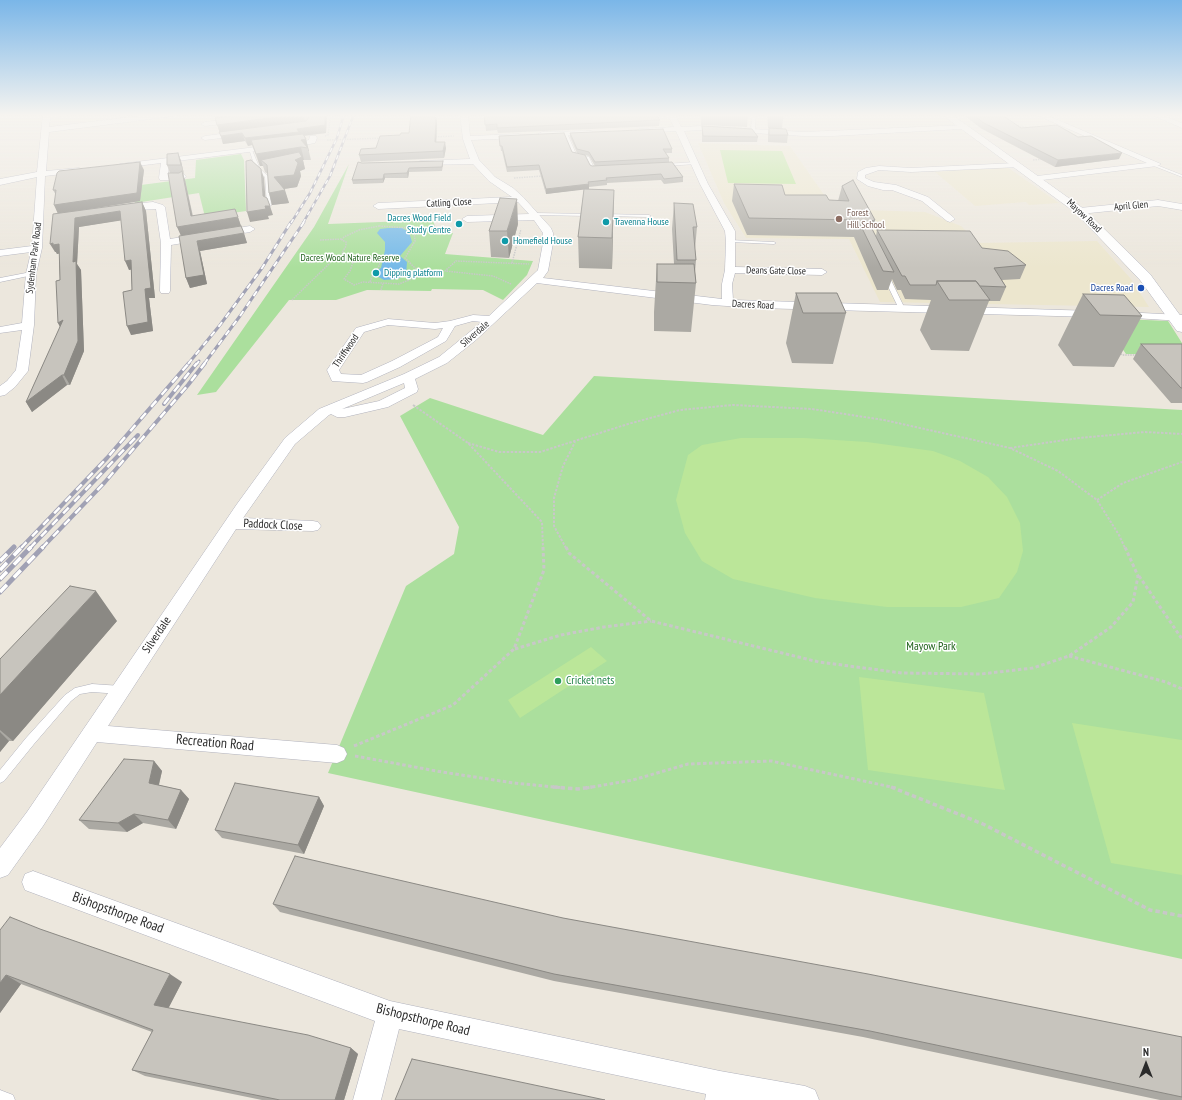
<!DOCTYPE html>
<html>
<head>
<meta charset="utf-8">
<style>
  body { margin:0 }
  #map { position:relative; width:1182px; height:1100px; overflow:hidden; background:#ece7dd; font-family:"PT Sans Narrow",sans-serif }
  canvas { display:block }
  .north { position:absolute; left:1126px; top:1044px; width:40px; height:40px; -webkit-text-stroke:3px #fff; paint-order:stroke; rotate:0deg; font-size:11px; font-weight:700; line-height:16px; text-align:center; color:#2b2b2b }
  .north::after { content:''; display:block; margin:auto; width:14px; height:18px; background:#2b2b2b; clip-path:polygon(50% 0,100% 100%,50% 72%,0 100%) }
</style>
</head>
<body>
<div id="map">
<canvas width="1182" height="1100"></canvas>
<div class="north">N</div>
</div>
<script>
const context = document.querySelector('canvas').getContext('2d');
context.lineJoin = 'round';
function fillPath(path, color) { context.fillStyle = color; context.fill(path, 'evenodd'); }
const toPath = rows => new Path2D(rows.map(r => 'M' + r).join(''));
function trace(path, color, width, dash) { context.strokeStyle = color; context.lineWidth = width; context.lineCap = dash ? 'butt' : 'round'; context.setLineDash(dash || []); context.stroke(path); }
function write(font, color, halo, rows, align = 'center') {
  context.font = font + ' "PT Sans Narrow",sans-serif'; context.lineWidth = 3; context.setLineDash([]); context.textBaseline = 'middle'; context.strokeStyle = halo; context.fillStyle = color; for (const [text, x, y, turn = 0] of rows) {
    context.save(); context.translate(x, y); context.rotate((+turn || 0) * Math.PI / 180); context.textAlign = isNaN(turn) ? turn : align; if (halo) context.strokeText(text, 0, 0); context.fillText(text, 0, 0); context.restore();
  }
}
fillPath(toPath([
  [698,143,790,146,834,209,925,212,961,226,978,243,1097,241,1131,279,1149,307,880,302,849,239,746,238,724,203],
  [1007,167,1059,203,1029,205,1026,202,975,206,935,172]
]), '#ece6ce');
fillPath(toPath([
  [241,154,244,160,246,211,205,217,199,193,135,203,133,186,195,178,196,160],
  [349,164,328,224,433,220,437,233,453,233,445,254,533,261,527,275,503,300,483,290,432,289,431,291,367,290,336,300,289,300,216,392,197,395,314,227],
  [1101,318,1168,321,1182,343,1182,354,1126,354],
  [594,376,1182,410,1182,959,328,773,406,586,454,554,459,527,400,416,430,398,543,435]
]), '#abdf9d');
fillPath(toPath([
  [720,150,782,151,796,184,728,183],
  [741,438,804,438,867,442,933,451,960,461,988,477,1007,497,1020,523,1023,551,1017,572,999,598,961,607,887,607,815,598,733,579,702,561,685,533,676,500,688,455,702,445],
  [591,647,607,661,520,718,508,700],
  [859,677,984,693,1005,790,868,770],
  [1072,723,1182,740,1182,875,1111,863]
]), '#bbe699');
fillPath(toPath([
  [388,228,402,228,409,232,412,242,400,256,407,262,406,275,397,279,384,280,375,275,375,271,381,268,385,250,385,242,377,233,380,229]
]), '#76bae8');
const service = toPath([
  [752,114,756,114,755,131,753,132,751,131,752,114],
  [564,132,567,133,576,154,589,157,594,168,601,167,602,169,592,170,586,159,573,156,564,132],
  [249,149,252,150,260,169,269,177,271,206,267,205,265,177,256,170,249,149],
  [695,162,696,164,665,166,663,165,665,164,695,162],
  [1154,164,1182,175,1182,177,1154,166,1154,164],
  [535,213,590,214,592,215,590,216,533,215,533,214,535,213],
  [602,214,649,215,651,216,649,217,604,216,602,216,602,214],
  [729,240,774,242,776,243,774,244,731,242,729,241,729,240],
  [31,272,33,273,33,275,0,282,0,278,31,272],
  [886,274,889,276,905,309,904,310,899,309,883,276,886,274],
  [92,684,121,686,124,687,126,690,124,693,121,694,92,692,80,694,71,701,34,744,4,781,0,783,0,770,26,738,65,695,75,688,92,684],
  [0,1090,13,1095,15,1100,0,1100,0,1090]
]);
const minor = toPath([
  [43,114,69,114,50,119,49,127,154,114,178,114,175,116,49,132,46,171,79,168,83,170,79,172,45,176,42,248,36,274,34,325,28,371,15,387,5,395,0,396,0,386,7,381,16,370,22,330,0,333,0,327,22,323,26,274,31,252,0,256,0,250,32,246,37,177,0,185,0,179,37,172,43,114],
  [263,114,273,114,263,119,205,126,201,124,205,122,263,114],
  [460,114,468,114,470,136,519,134,523,136,519,138,471,140,479,160,495,177,513,188,523,197,551,228,553,233,553,243,548,271,543,278,722,299,722,284,725,270,726,241,725,231,700,184,676,131,642,133,638,131,639,129,674,127,670,119,661,114,671,114,676,116,681,127,701,126,804,132,965,125,965,129,962,129,832,136,804,136,701,130,684,131,708,184,735,231,735,267,822,269,827,272,822,275,735,273,732,284,733,300,1094,311,1100,314,1094,317,757,308,712,305,537,283,476,340,447,363,415,379,418,389,417,392,388,407,345,417,337,417,331,414,329,415,295,444,243,518,313,521,318,522,321,526,318,530,313,531,236,529,108,726,337,745,344,748,347,754,344,760,337,763,97,742,43,826,8,875,0,878,0,848,27,812,237,504,285,438,319,409,404,374,439,357,482,322,473,321,455,326,446,341,400,367,367,382,363,383,332,381,327,370,356,328,388,319,435,323,450,321,473,315,489,316,538,270,543,243,543,233,534,220,467,222,462,219,467,216,529,214,518,202,378,209,373,206,378,203,512,197,489,181,473,164,420,165,416,163,420,161,470,159,463,139,460,114],
  [388,325,435,329,443,328,438,337,392,361,361,375,341,374,339,370,364,332,388,325],
  [404,383,405,388,379,401,342,409,404,383],
  [1034,114,1044,114,1161,164,1157,166,1034,181,1033,179,1034,177,1037,176,1147,163,1034,114],
  [1149,114,1159,114,1182,123,1182,128,1149,114],
  [243,131,247,133,246,135,205,140,201,138,205,136,243,131],
  [591,131,595,133,594,135,542,136,538,134,542,132,591,131],
  [310,136,316,136,317,138,315,143,304,145,169,162,168,175,185,175,186,177,182,180,160,180,159,178,161,163,120,168,116,166,120,164,304,141,309,140,310,136],
  [1016,163,1020,165,1019,167,911,172,879,170,865,175,865,178,874,182,896,185,928,197,953,217,955,219,950,222,947,221,922,201,892,190,883,190,868,186,857,179,858,172,866,168,879,166,911,168,1016,163],
  [1158,200,1182,204,1182,210,1158,206,1080,214,1075,211,1080,208,1158,200],
  [153,202,163,205,165,207,170,239,250,226,255,229,250,232,171,245,170,291,169,293,161,293,160,291,161,243,156,209,121,211,116,208,121,205,153,202],
  [1122,312,1182,315,1182,321,1118,317,1116,315,1122,312],
  [33,871,390,1001,720,1071,805,1086,815,1090,819,1100,705,1100,706,1094,399,1029,381,1100,353,1100,375,1021,25,890,22,882,25,874,33,871]
]);
const tertiary = toPath([
  [941,114,951,114,1084,209,1150,274,1182,318,1182,332,1177,331,1140,280,1076,213,941,114]
]);
trace(service, '#b1b2bd', 1);
trace(minor, '#b1b2bd', 1);
trace(tertiary, '#b1b2bd', 1);
trace(toPath([
  [1015,125,1029,128],
  [325,136,328,135,330,120,333,114],
  [433,137,454,136],
  [357,139,382,138],
  [1033,160,1044,159],
  [514,178,543,176],
  [379,226,409,228,414,231,415,241,405,258,415,268,427,273,399,284,363,282,354,285,344,279,350,271,353,262,342,253,346,246,346,242,342,240,344,237,359,230,379,226],
  [414,231,435,226],
  [320,240,342,239],
  [517,243,533,243],
  [353,262,382,258,378,268,374,271,370,282],
  [308,263,325,260],
  [512,263,521,229],
  [427,273,438,272],
  [511,284,493,276,445,271,456,261,529,264],
  [381,290,383,283],
  [292,300,330,263],
  [1119,352,1122,355,1136,355]
]), '#c8c8c8', 1.5, [1.5, 1]);
trace(toPath([
  [413,405,468,443,542,522,543,548],
  [468,443,499,452,540,452,628,424,680,410,733,405,812,409,884,420,1010,448,1058,471,1097,500,1119,535,1125,548],
  [1010,448,1079,438,1145,432,1182,434],
  [1097,500,1123,483,1182,462],
  [566,548,554,526,554,498,563,466,575,442]
]), '#c8c8c8', 2, [2.5, 1.5]);
trace(toPath([
  [566,547,569,553,651,621,819,662,902,673,981,674,1033,668,1069,656,1111,627,1133,602,1138,576,1125,547],
  [1139,576,1182,639],
  [515,649,561,635,604,627,651,621],
  [1069,656,1166,682,1182,689],
  [354,746,453,705,514,649,544,570,543,547],
  [355,756,442,772,514,783,564,788],
  [586,788,633,780,688,764,771,761,896,788]
]), '#c8c8c8', 3, [3.5, 2.5]);
trace(toPath([
  [553,787,578,789,592,787],
  [891,787,983,824,1150,910,1182,916]
]), '#c8c8c8', 3.5, [4.5, 3]);
fillPath(service, '#fff');
fillPath(minor, '#fff');
fillPath(tertiary, '#fff');
const railFar3 = toPath([
  [291,223,310,193,337,138,344,114],
  [303,223,330,176,354,114]
]);
const railFar2 = toPath([
  [188,364,220,325,262,268,291,222],
  [197,364,199,361],
  [204,364,240,316,304,222]
]);
const railFar1 = toPath([
  [164,404,197,363],
  [21,548,107,458,189,363],
  [30,548,138,435],
  [42,548,105,482,188,385,205,363]
]);
const rail = toPath([
  [0,561,14,547],
  [0,570,22,547],
  [0,579,31,547],
  [0,592,43,547]
]);
trace(railFar3, '#a0a1b4', 2.5);
trace(railFar2, '#a0a1b4', 3);
trace(railFar1, '#a0a1b4', 4);
trace(rail, '#a0a1b4', 5);
trace(railFar3, '#fff', 1.5, [4.5]);
trace(railFar2, '#fff', 2, [6]);
trace(railFar1, '#fff', 2.5, [8]);
trace(rail, '#fff', 3.5, [10]);
trace(toPath([
  [327,140,357,139]
]), '#c8c8c8', 1.5, [1.5, 1]);
fillPath(toPath([
  [214,114,327,114,326,133,304,136,306,139,311,160,303,160,305,169,300,171,301,176,297,187,284,189,289,203,272,205,269,193,268,174,265,172,263,166,260,166,252,145,248,146,245,141,223,144],
  [484,114,660,120,659,126,498,133,497,130,486,131],
  [701,114,748,114,747,127,701,125],
  [767,114,784,114,782,128,788,135,787,143,768,142,768,135,769,128,768,128],
  [962,114,1001,114,1021,128,1119,159,1055,167,982,129],
  [436,117,437,124,436,142,446,148,444,158,361,162,359,155,376,148,400,135,409,133,434,118],
  [702,126,758,137,757,142,702,142],
  [570,133,672,149,672,153,666,153,669,158,669,162,683,177,683,182,664,184,661,180,607,183,607,185,589,187,589,189,584,189,614,190,612,269,579,268,578,237,584,189,546,194,539,170,507,172,502,151,501,151,499,136,572,152,590,165,592,166,595,166,589,156,577,153,570,137],
  [178,153,181,161,184,174,183,174,185,180,193,216,235,209,247,243,200,251,207,284,190,288,186,278,181,235,170,173,167,165],
  [362,163,443,165,442,171,409,172,408,178,385,178,383,183,353,184,352,180],
  [144,170,140,201,91,209,142,202,146,211,155,298,149,298,153,331,131,335,132,290,131,269,129,270,121,220,79,227,77,264,81,270,84,351,70,385,67,385,32,412,26,402,60,327,58,323,60,280,59,253,57,254,56,252,55,252,58,213,56,195,53,190],
  [734,184,785,195,829,200,838,201,842,186,875,220,872,230,876,236,877,230,982,248,1026,265,1020,279,1002,280,1006,287,1000,301,989,301,969,351,931,350,920,330,931,300,905,299,901,290,897,290,892,279,888,290,877,290,854,237,747,235,732,201],
  [674,203,697,227,695,249,696,260,695,272,696,283,691,332,654,331,654,312,657,264,674,264,672,229],
  [518,224,509,258,491,257,489,231],
  [796,293,846,313,833,364,792,363,786,343],
  [1083,294,1142,316,1114,367,1073,366,1058,345],
  [1141,344,1182,344,1182,403,1171,403,1133,359],
  [117,621,13,741,9,741,0,752,0,659],
  [154,761,162,771,159,785,181,790,189,799,176,829,143,823,127,832,89,829,79,820],
  [319,797,324,806,304,854,222,838,215,830],
  [273,904,563,918,1182,1037,1182,1100,1160,1100,863,1037,554,981,280,912],
  [40,929,182,982,168,1008,351,1048,358,1054,344,1100,262,1100,145,1076,132,1070,152,1032,21,984,0,1013,0,930]
]), '#aba9a3');
fillPath(toPath([
  [121,114,135,114,121,116],
  [220,114,249,114,216,119,214,115],
  [299,114,303,114,305,122,220,133,217,125],
  [325,114,327,114,326,133,300,136,251,140,252,145,248,146,245,138,297,129],
  [436,117,437,124,436,149,435,142],
  [242,133,245,141,223,144,221,136],
  [306,139,309,151,308,151,308,148,301,140],
  [445,142,446,148,444,158,443,151],
  [301,147,304,160,303,160,305,169,300,171,301,176,297,187,277,190,267,165,261,160,263,166,260,166,256,154],
  [178,153,181,161,184,174,181,165],
  [1122,153,1119,159,1055,167,1058,160],
  [140,162,144,170,140,201,58,214,54,205],
  [409,168,409,172,408,178,407,173],
  [261,169,264,178,266,205,263,196],
  [182,171,185,180,194,224,238,217,241,226,181,236,177,227,191,216],
  [384,174,385,178,383,183,383,179],
  [589,184,589,189,546,194,546,189],
  [285,190,289,203,272,205,269,193],
  [614,190,613,219,612,269,612,238],
  [517,199,518,224,509,258,507,231],
  [142,202,146,211,155,298,149,298,153,331,131,335,127,326,145,289],
  [265,206,270,206,273,215,268,216,269,219,250,222,247,212],
  [120,211,124,220,79,227,77,264,81,270,84,351,70,385,64,375,73,262,75,218],
  [875,220,870,237,869,223,870,221],
  [244,233,247,243,200,251,207,284,190,288,186,278,197,241],
  [53,243,59,244,64,253,57,254,56,252,55,252,50,244],
  [131,260,135,269,129,270,125,261],
  [63,320,63,332,58,323],
  [62,375,67,385,32,412,26,402],
  [96,591,117,621,13,741,0,730,0,695],
  [0,732,9,741,0,752],
  [154,761,162,771,157,792,149,783],
  [181,790,189,799,176,829,168,820],
  [319,797,324,806,304,854,298,845],
  [134,814,143,823,127,832,118,823],
  [170,974,182,982,166,1013,154,1005],
  [6,975,21,984,0,1013,0,983],
  [351,1048,358,1054,344,1100,335,1100]
]), '#8b8984');
const building = toPath([
  [248,114,299,114,217,125,215,118,248,114],
  [304,114,325,114,325,125,297,129,299,132,245,138,242,133,221,136,219,132,306,121,309,117,304,114],
  [411,114,434,114,434,118,436,117,435,142,445,142,443,151,359,155,361,149,376,148,380,136,400,135,401,133,409,133,411,114],
  [484,114,656,114,660,120,497,128,497,124,485,125,484,114],
  [972,114,1001,114,1021,128,1057,125,1078,137,1091,136,1122,153,1058,160,984,123,972,114],
  [702,126,752,129,758,137,703,136,702,126],
  [769,128,786,129,788,135,769,135,769,128],
  [663,129,672,149,663,149,669,158,595,162,589,152,577,149,570,133,663,129],
  [564,133,572,152,585,155,590,165,592,166,672,162,683,177,664,179,661,174,606,178,607,180,588,182,589,184,546,189,539,165,507,167,502,146,500,146,499,136,564,133],
  [303,134,306,139,301,140,308,148,301,147,256,154,251,140,303,134],
  [299,152,302,157,295,160,298,163,294,175,274,177,285,190,269,193,267,165,261,160,299,152],
  [178,153,181,165,167,165,167,154,178,153],
  [251,160,261,169,263,196,267,198,270,206,265,206,266,209,247,212,246,161,251,160],
  [443,161,442,167,409,168,407,173,384,174,383,179,352,180,358,162,362,163,443,161],
  [140,162,137,193,54,205,56,190,53,190,57,173,59,171,140,162],
  [182,171,191,216,235,209,238,217,177,227,168,173,179,173,182,171],
  [853,180,875,220,870,221,869,223,894,272,883,271,858,220,749,218,734,184,782,185,785,195,826,195,829,200,849,201,842,186,853,180],
  [584,189,614,190,612,238,578,237,584,189],
  [500,198,517,199,507,231,489,231,500,198],
  [142,202,151,288,145,289,148,322,127,326,123,292,132,290,131,260,125,261,120,211,75,218,73,262,76,261,78,341,64,375,62,375,26,402,63,320,58,323,56,281,60,280,59,244,53,245,53,243,50,244,53,214,142,202],
  [674,203,693,204,697,227,693,227,696,260,677,260,674,203],
  [241,226,244,233,197,241,204,275,186,278,179,236,241,226],
  [877,230,970,231,982,248,1008,251,1026,265,994,268,1006,287,980,286,976,281,937,281,936,285,910,285,905,276,902,276,877,230],
  [657,264,694,264,696,283,657,282,657,264],
  [937,281,976,281,990,300,949,300,937,281],
  [796,293,837,293,846,313,803,313,796,293],
  [1083,294,1124,295,1142,316,1100,315,1083,294],
  [1141,344,1182,344,1182,388,1181,388,1141,344],
  [70,586,96,591,0,695,0,659,70,586],
  [124,759,154,761,149,783,181,790,168,820,134,814,118,823,79,820,124,759],
  [235,783,319,797,298,845,215,830,235,783],
  [295,856,563,918,868,974,1182,1037,1182,1097,870,1031,554,974,273,904,295,856],
  [10,917,40,929,170,974,154,1005,308,1035,351,1048,335,1100,280,1100,132,1070,153,1030,6,975,0,983,0,930,10,917],
  [412,1059,605,1100,395,1100,412,1059]
]);
fillPath(building, '#c7c4bd');
trace(building, '#8b8984', 1);
const sky = context.createLinearGradient(0, 0, 0, 268);
sky.addColorStop(0, '#7ab6e8');
sky.addColorStop(0.43, '#f6f4f0');
sky.addColorStop(1, '#f6f4f000');
context.fillStyle = sky;
context.fillRect(0, 0, 1182, 268);
for (const [x, y, r, color] of [
  [839,219,4,"#8d6e63"],
  [606,222,4,"#0f9aa8"],
  [459,224,4,"#0f9aa8"],
  [505,241,4,"#0f9aa8"],
  [376,273,4,"#0f9aa8"],
  [1141,288,4,"#1a4fb4"],
  [558,681,4,"#2e9e5b"]
]) { const dot = new Path2D(); dot.arc(x, y, r, 0, 2 * Math.PI); context.fillStyle = color; context.fill(dot); trace(dot, '#fff', 1.5); }
write('10px', '#2b2b2b', '#fff', [
  ["Catling Close",449,203,-3],
  ["April Glen",1131,206,-5],
  ["Mayow Road",1084,216,43],
  ["Sydenham Park Road",34,258,-83],
  ["Deans Gate Close",776,271,1],
  ["Dacres Road",753,305,3],
  ["Silverdale",475,334,-41],
  ["Thriffwood",346,351,-56]
]);
write('10px', '#785e54', '#fff', [
  ["Forest",847,213],
  ["Hill School",847,225]
], 'left');
write('10px', '#0d838f', '#fff', [
  ["Dacres Wood Field",451,218,"right"],
  ["Study Centre",451,230,"right"],
  ["Travenna House",614,222],
  ["Homefield House",513,241],
  ["Dipping platform",384,273]
], 'left');
write('10px', '#23641e', '#fff', [
  ["Dacres Wood Nature Reserve",350,258]
]);
write('10px', '#164399', '#fff', [
  ["Dacres Road",1133,288]
], 'right');
write('12px', '#2b2b2b', '#fff', [
  ["Paddock Close",273,525,3],
  ["Silverdale",157,635,-56]
]);
write('12px', '#23641e', '#fff', [
  ["Mayow Park",931,647]
]);
write('12px', '#27864d', '#fff', [
  ["Cricket nets",566,681]
], 'left');
write('14px', '#2b2b2b', '#fff', [
  ["Recreation Road",215,743,5],
  ["Bishopsthorpe Road",118,913,20],
  ["Bishopsthorpe Road",423,1020,14]
]);
</script>
</body>
</html>
